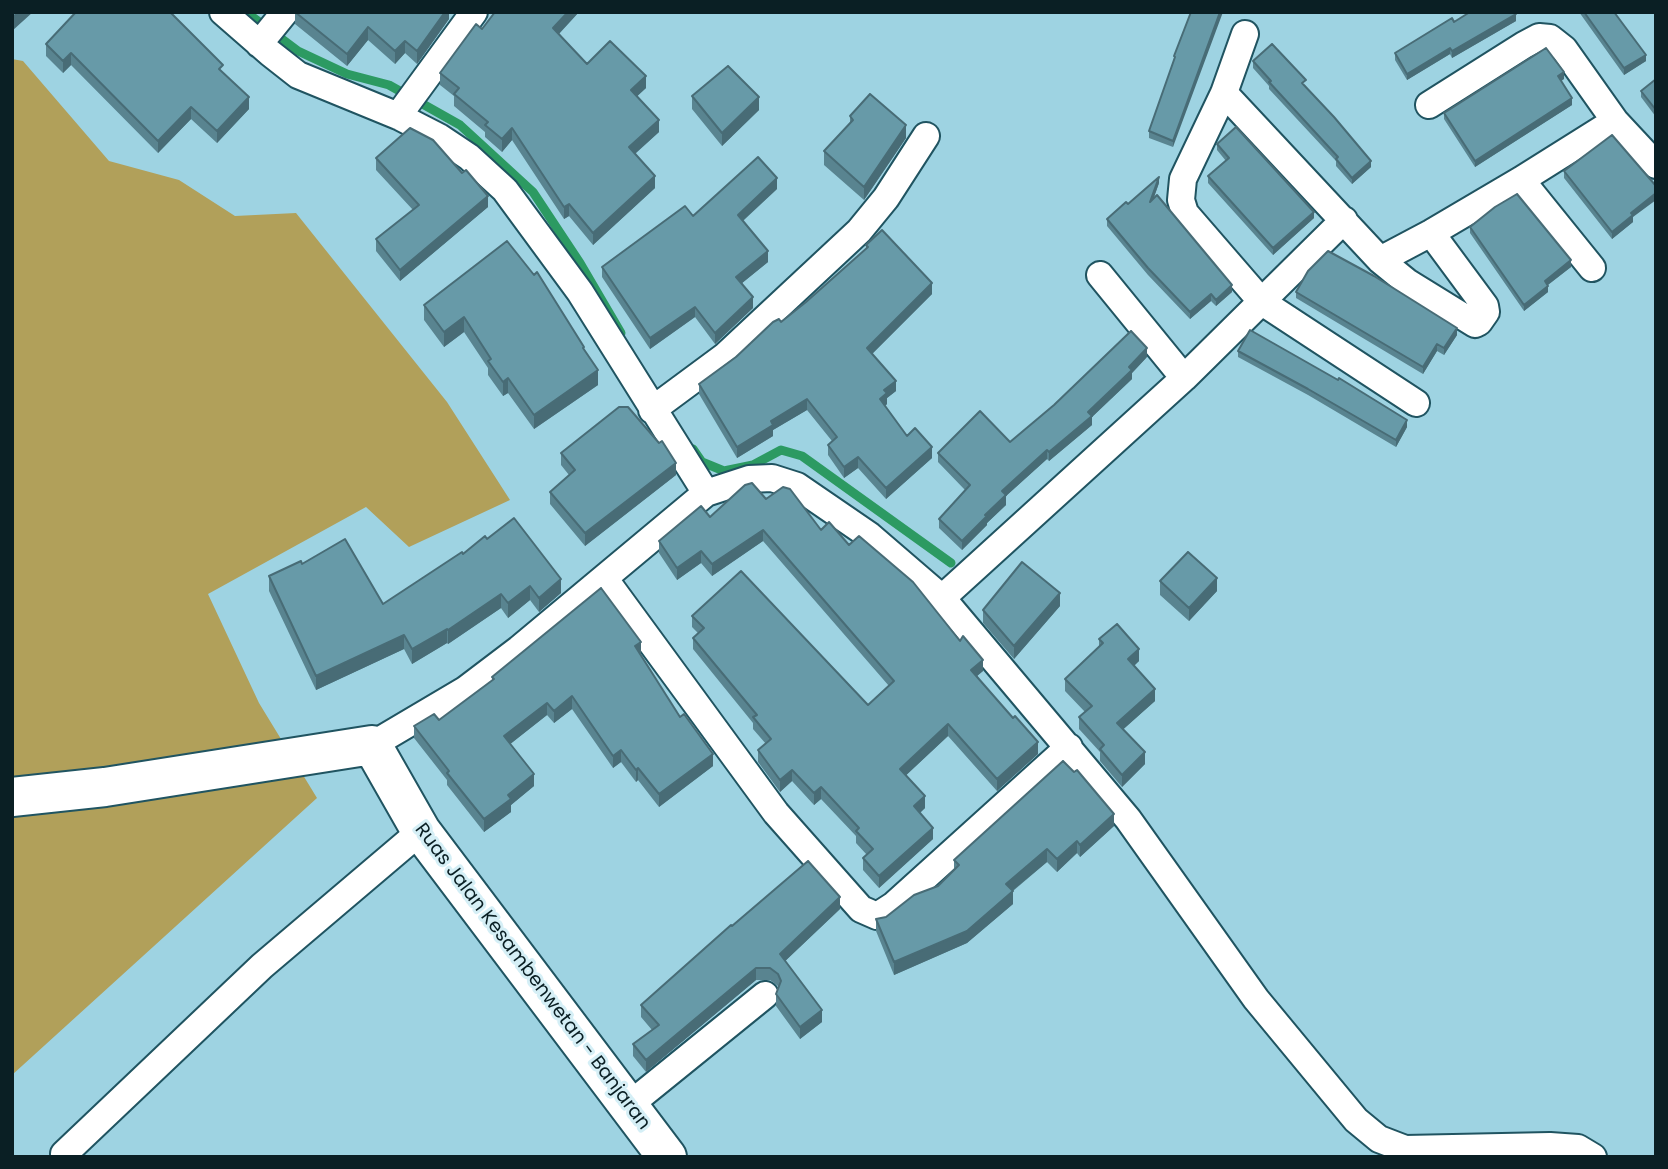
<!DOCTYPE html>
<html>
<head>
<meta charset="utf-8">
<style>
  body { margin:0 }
  #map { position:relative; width:1668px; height:1169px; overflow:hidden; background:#9ed3e2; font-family:Poppins,sans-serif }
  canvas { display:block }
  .frame { position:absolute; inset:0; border:14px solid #0a1f24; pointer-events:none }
</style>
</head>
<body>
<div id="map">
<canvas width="1668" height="1169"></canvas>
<div class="frame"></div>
</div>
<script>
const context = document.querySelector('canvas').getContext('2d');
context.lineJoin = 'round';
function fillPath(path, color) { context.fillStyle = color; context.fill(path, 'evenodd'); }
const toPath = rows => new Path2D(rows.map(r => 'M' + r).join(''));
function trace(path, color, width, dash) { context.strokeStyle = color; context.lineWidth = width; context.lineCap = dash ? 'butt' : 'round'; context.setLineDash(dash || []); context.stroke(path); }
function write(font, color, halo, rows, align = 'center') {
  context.font = font + ' Poppins,sans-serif'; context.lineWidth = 6; context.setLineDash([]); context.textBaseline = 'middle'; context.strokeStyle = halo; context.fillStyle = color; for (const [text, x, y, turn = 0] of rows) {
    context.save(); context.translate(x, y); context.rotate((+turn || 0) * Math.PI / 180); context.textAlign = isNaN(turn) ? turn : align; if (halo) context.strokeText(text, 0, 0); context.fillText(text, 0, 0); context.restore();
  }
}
fillPath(toPath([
  [12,59,23,61,109,161,179,180,235,216,296,213,447,402,510,500,409,547,366,507,208,594,259,703,317,798,12,1075]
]), '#b1a05a');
trace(toPath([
  [246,12,298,51,347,74,389,85,460,125,533,192,580,263,621,333],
  [693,449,702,462,724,471,753,465,781,450,802,456,951,563]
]), '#2c9a62', 9);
const minor = toPath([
  [223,12,270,53,298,75,398,116,439,137,469,157,505,190,580,292,706,493],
  [1245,34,1224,93,1183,179,1181,200,1185,213,1262,302,1416,403],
  [259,44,285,12],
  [1224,93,1380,260,1407,282,1475,324,1479,322,1486,312,1485,306,1431,233],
  [1429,105,1524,45,1539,37,1550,38,1564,49,1615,121,1656,165],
  [398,116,474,12],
  [1521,180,1592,268],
  [1380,260,1431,233,1521,180,1615,121],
  [1100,275,1184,378],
  [652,410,725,356,859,231,886,198,926,136],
  [604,578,776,813,861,909,877,916,894,905,1069,747],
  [942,598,1184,378,1344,220],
  [372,745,465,690,519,649,706,493,749,479,772,478,797,486,870,536,942,598,1128,819,1256,999,1356,1120,1379,1139,1405,1149,1550,1146,1578,1148,1593,1157],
  [628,1106,765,995],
  [64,1154,262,966,421,831]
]);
const secondary = toPath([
  [12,797,105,787,372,745,421,831,667,1157]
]);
trace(minor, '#205461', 30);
trace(secondary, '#205461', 42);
trace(minor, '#fff', 26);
trace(secondary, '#fff', 38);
fillPath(toPath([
  [295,12,449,12,449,19,417,64,405,53,395,64,368,40,347,66,295,24],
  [579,12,559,34,587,64,646,88,637,96,659,132,635,154,655,188,593,245,569,216,564,219,512,140,502,152,485,137,485,132,454,106,454,96,440,85,440,73,482,29],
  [1191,12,1173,147,1149,138,1149,131,1174,62,1174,56],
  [1579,12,1614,12,1646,61,1624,75],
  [1516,21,1452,58,1450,54,1407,80,1395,60,1395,53,1454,22],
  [46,44,223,73,249,109,217,143,191,119,158,153,71,65,63,73,46,56],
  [1253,61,1306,86,1305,87,1371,167,1352,184,1336,166,1336,161,1269,89,1269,86,1253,68],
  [1564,79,1561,81,1572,105,1475,167,1444,119,1444,113],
  [1656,79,1656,117,1641,97,1641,91],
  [692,96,759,110,722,146,692,109],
  [850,116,906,138,864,200,824,165,824,151,850,124],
  [1217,144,1314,218,1273,255,1208,183,1208,176,1226,161,1217,150],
  [376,158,462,173,488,207,400,281,376,251,376,239,413,210,376,170],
  [1564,171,1633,217,1633,222,1612,239,1564,178],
  [1159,183,1153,199,1232,292,1216,306,1211,301,1190,319,1148,275,1107,226,1107,219],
  [777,189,743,221,768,262,742,283,753,308,715,344,695,317,650,349,602,277,602,267,693,216],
  [1470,227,1571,267,1548,285,1548,292,1524,311,1470,233],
  [866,245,932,294,872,354,896,391,887,398,887,404,885,406,907,436,932,458,886,499,858,468,844,478,828,455,828,445,832,441,807,410,773,430,773,436,737,458,699,394,699,384,781,322,806,302,866,249],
  [1296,292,1457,335,1444,355,1437,351,1423,374,1296,298],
  [424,305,584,350,598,385,534,429,508,393,503,396,488,375,488,368,464,332,444,347,424,320],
  [1238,351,1407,427,1396,447,1308,395,1238,357],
  [1147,357,1132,373,1132,379,1092,417,1092,425,1049,461,1047,459,1006,496,1006,505,987,523,987,525,962,550,939,528,939,519,965,490,938,462,938,453,1010,442],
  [659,443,676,475,585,546,550,504,550,492,569,475,561,465,561,453],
  [766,499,849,545,983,671,977,676,1038,754,997,791,948,736,906,775,925,808,920,813,933,839,879,888,863,870,863,858,867,855,856,843,856,836,821,799,814,805,792,781,780,792,758,762,758,750,766,744,753,729,753,723,693,649,693,638,698,633,692,627,692,616,868,705,889,686,763,541,712,576,701,563,677,580,659,553,659,541,710,517],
  [487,539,561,593,539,612,530,600,508,618,501,608,448,644,447,643,412,664,404,649,316,690,269,591,269,576,302,564,383,604],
  [1160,581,1217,591,1189,621,1160,595],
  [1060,606,1014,659,983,623,983,610],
  [1099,639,1139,661,1134,666,1155,701,1123,729,1145,764,1122,787,1100,761,1100,752,1079,729,1079,717,1085,712,1065,691,1065,679,1099,646],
  [641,655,680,717,713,766,659,807,638,780,636,782,621,762,613,768,572,709,554,723,547,715,510,744,534,786,511,805,511,812,484,832,447,785,447,780,414,738,414,726,439,720,492,681,492,677],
  [1114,826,1080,857,1077,853,1057,872,1047,862,1013,891,1013,904,967,943,894,975,876,931,876,919,886,917,938,886,954,870,954,860],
  [840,909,785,961,822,1022,800,1039,776,1006,776,994,778,987,778,986,770,980,756,980,646,1072,633,1056,633,1044,652,1030,641,1017,641,1005,732,926]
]), '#598490');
fillPath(toPath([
  [19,12,33,12,12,31,12,18],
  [445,12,449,12,449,19,417,64,417,51],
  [568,12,579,12,553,40,553,28],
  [1220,12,1223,12,1173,147,1173,141],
  [1516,14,1516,21,1452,58,1452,51],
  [368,27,368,40,347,66,347,54],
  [405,41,405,53,395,64,395,51],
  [1450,48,1450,54,1407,80,1407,74],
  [71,53,71,65,63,73,63,61],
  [1646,55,1646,61,1624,75,1624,68],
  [1564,72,1564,79,1558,83,1558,76],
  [646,76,646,88,631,102,631,90],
  [249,97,249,109,217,143,217,131],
  [759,97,759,110,722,146,722,133],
  [1572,98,1572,105,1475,167,1475,161],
  [191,107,191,119,158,153,158,141],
  [659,120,659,132,629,159,629,147],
  [906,125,906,138,864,200,864,187],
  [512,128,512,140,502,152,502,139],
  [1371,161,1371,167,1352,184,1352,178],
  [655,176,655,188,593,245,593,233],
  [1159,177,1159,183,1150,209,1150,202],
  [777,178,777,189,738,225,738,215],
  [1656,193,1656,200,1633,217,1633,222,1612,239,1612,232,1631,213],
  [488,196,488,207,400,281,400,270],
  [569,204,569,216,564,219,564,207],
  [1314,212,1314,218,1273,255,1273,248],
  [768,251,768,262,736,288,736,277],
  [1571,260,1571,267,1545,287,1545,281],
  [932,283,932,294,867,359,867,348],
  [1232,285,1232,292,1216,306,1216,300],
  [1548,286,1548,292,1524,311,1524,305],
  [1211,294,1211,301,1190,319,1190,312],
  [753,297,753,308,715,344,715,333],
  [695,307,695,317,650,349,650,338],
  [464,317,464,332,444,347,444,332],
  [1457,328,1457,335,1444,355,1444,348],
  [1437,344,1437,351,1423,374,1423,367],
  [1147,348,1147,357,1132,373,1132,379,1092,417,1092,425,1049,461,1049,452],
  [598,370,598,385,534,429,534,415],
  [508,378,508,393,503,396,503,382],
  [896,381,896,391,887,398,887,404,880,410,880,399,884,390],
  [807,399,807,410,773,430,773,436,737,458,737,447,771,421],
  [1407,420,1407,427,1396,447,1396,440],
  [932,447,932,458,886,499,886,488],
  [1047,450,1047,459,1006,496,1006,505,987,523,987,525,962,550,962,541,1002,491],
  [858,457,858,468,844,478,844,467],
  [676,463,676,475,585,546,585,533],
  [763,530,763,541,712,576,712,564],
  [701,551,701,563,677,580,677,568],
  [1217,578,1217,591,1189,621,1189,608],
  [561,579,561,593,539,612,539,598],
  [530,586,530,600,508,618,508,603],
  [1060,593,1060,606,1014,659,1014,646],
  [501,594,501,608,448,644,448,630],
  [447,629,447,643,412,664,412,649],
  [404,635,404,649,316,690,316,676],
  [641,642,641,655,635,646],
  [1139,649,1139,661,1128,671,1128,659],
  [983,660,983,671,971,681,971,670],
  [1155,689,1155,701,1117,735,1117,723],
  [572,696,572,709,554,723,554,711],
  [547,703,547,715,504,749,504,736],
  [948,724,948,736,900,781,900,769],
  [1038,742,1038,754,997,791,997,779],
  [621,750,621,762,613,768,613,756],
  [1145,752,1145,764,1122,787,1122,775],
  [713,754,713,766,659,807,659,794],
  [638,768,638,780,636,782,636,770],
  [792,770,792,781,780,792,780,780],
  [534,774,534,786,511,805,511,812,484,832,484,819,508,795],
  [821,787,821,799,814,805,814,793],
  [925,796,925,808,914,818,914,806],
  [1114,814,1114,826,1080,857,1080,845],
  [933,828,933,839,879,888,879,876],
  [1077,841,1077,853,1057,872,1057,859],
  [1047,849,1047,862,1006,896,1006,884],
  [1013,891,1013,904,967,943,894,975,894,962],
  [840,897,840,909,780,966,780,954],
  [756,968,756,980,646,1072,646,1060],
  [822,1010,822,1022,800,1039,800,1027]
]), '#486c76');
const building = toPath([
  [12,12,19,12,12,18,12,12],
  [76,12,170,12,223,65,219,69,249,97,217,131,191,107,158,141,71,53,63,61,46,44,76,12],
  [295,12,445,12,417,51,405,41,395,51,368,27,347,54,295,12],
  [495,12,568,12,553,28,587,64,610,41,646,76,631,90,659,120,629,147,655,176,593,233,569,204,564,207,512,128,502,139,485,125,488,122,454,94,459,88,440,73,476,24,482,29,495,12],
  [1191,12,1220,12,1173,141,1149,131,1175,57,1174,56,1191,12],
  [1470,12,1515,12,1516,14,1452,51,1450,48,1407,74,1395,53,1452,18,1454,22,1470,12],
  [1584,12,1614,12,1646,55,1624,68,1584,12],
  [1272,44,1306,80,1302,83,1334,117,1371,161,1352,178,1336,159,1338,157,1269,82,1271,81,1253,61,1272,44],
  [1546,48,1564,72,1558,76,1572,98,1475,161,1444,113,1546,48],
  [728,66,759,97,722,133,692,96,728,66],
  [1656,79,1656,110,1641,91,1656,79],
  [870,94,906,125,864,187,824,151,853,120,850,116,870,94],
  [1236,127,1314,212,1273,248,1208,176,1229,158,1217,144,1236,127],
  [410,128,433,140,462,173,466,170,488,196,400,270,376,239,419,205,376,158,410,128],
  [1612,135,1656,186,1656,193,1631,213,1633,215,1612,232,1564,171,1612,135],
  [758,157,777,178,738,215,768,251,736,277,753,297,715,333,695,307,650,338,602,267,685,206,693,216,758,157],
  [1159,177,1150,202,1157,195,1232,285,1216,300,1211,294,1190,312,1148,268,1107,219,1126,202,1128,204,1159,177],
  [1517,194,1571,260,1545,281,1548,286,1524,305,1470,227,1495,207,1517,194],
  [882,230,932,283,867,348,896,381,884,390,887,393,880,399,907,436,915,428,932,447,886,488,858,457,844,467,828,445,837,437,807,399,771,421,773,425,737,447,699,384,736,357,773,322,779,319,781,322,806,302,868,247,866,245,882,230],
  [507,241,534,275,537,272,584,347,583,348,598,370,534,415,508,378,503,382,488,361,491,359,464,317,444,332,424,305,507,241],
  [1328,251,1374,276,1457,328,1444,348,1437,344,1423,367,1296,292,1308,271,1328,251],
  [1250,330,1338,380,1339,378,1407,420,1396,440,1308,389,1238,351,1250,330],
  [1131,331,1147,348,1129,367,1132,370,1088,412,1092,416,1049,452,1047,450,1002,491,1006,495,985,515,987,516,962,541,939,519,970,485,938,453,980,411,1010,442,1054,405,1131,331],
  [619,407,628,407,659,443,662,441,676,463,585,533,550,492,575,470,561,453,619,407],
  [752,483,766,499,783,487,790,489,821,530,829,522,849,545,859,536,913,582,960,641,963,636,983,660,971,670,1013,718,1015,716,1038,742,997,779,948,724,900,769,925,796,914,806,933,828,879,876,863,858,873,849,856,831,859,828,821,787,814,793,792,770,780,780,758,750,771,739,753,717,757,715,693,638,704,628,692,616,741,571,868,705,894,681,763,530,712,564,701,551,677,568,659,541,701,506,710,517,745,485,752,483],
  [514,518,561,579,539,598,530,586,508,603,501,594,448,630,447,629,412,649,404,635,316,676,269,576,301,561,302,564,345,539,383,604,462,552,463,554,485,536,487,539,514,518],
  [1188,552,1217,578,1189,608,1160,581,1188,552],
  [1022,562,1060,593,1014,646,983,610,1022,562],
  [601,588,641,642,635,646,680,717,684,714,713,754,659,794,638,768,636,770,621,750,613,756,572,696,554,711,547,703,504,736,534,774,508,795,511,799,484,819,447,773,449,771,414,726,434,714,439,720,494,679,492,677,601,588],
  [1117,624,1139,649,1128,659,1155,689,1117,723,1145,752,1122,775,1100,749,1104,745,1079,717,1092,706,1065,679,1103,643,1099,639,1117,624],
  [1063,761,1074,772,1077,770,1114,814,1080,845,1077,841,1057,859,1047,849,1006,884,1013,891,967,931,894,962,876,919,886,917,914,895,938,886,959,865,954,860,1063,761],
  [808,861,840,897,780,954,822,1010,800,1027,776,994,781,981,778,974,770,968,756,968,646,1060,633,1044,659,1025,641,1005,731,925,732,926,808,861]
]);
fillPath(building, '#679aa8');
trace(building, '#486c76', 2);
write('19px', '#0a1f24', '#d5eff6', [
  ["Ruas Jalan Kesambenwetan - Banjaran",532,977,53]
]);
</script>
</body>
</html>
